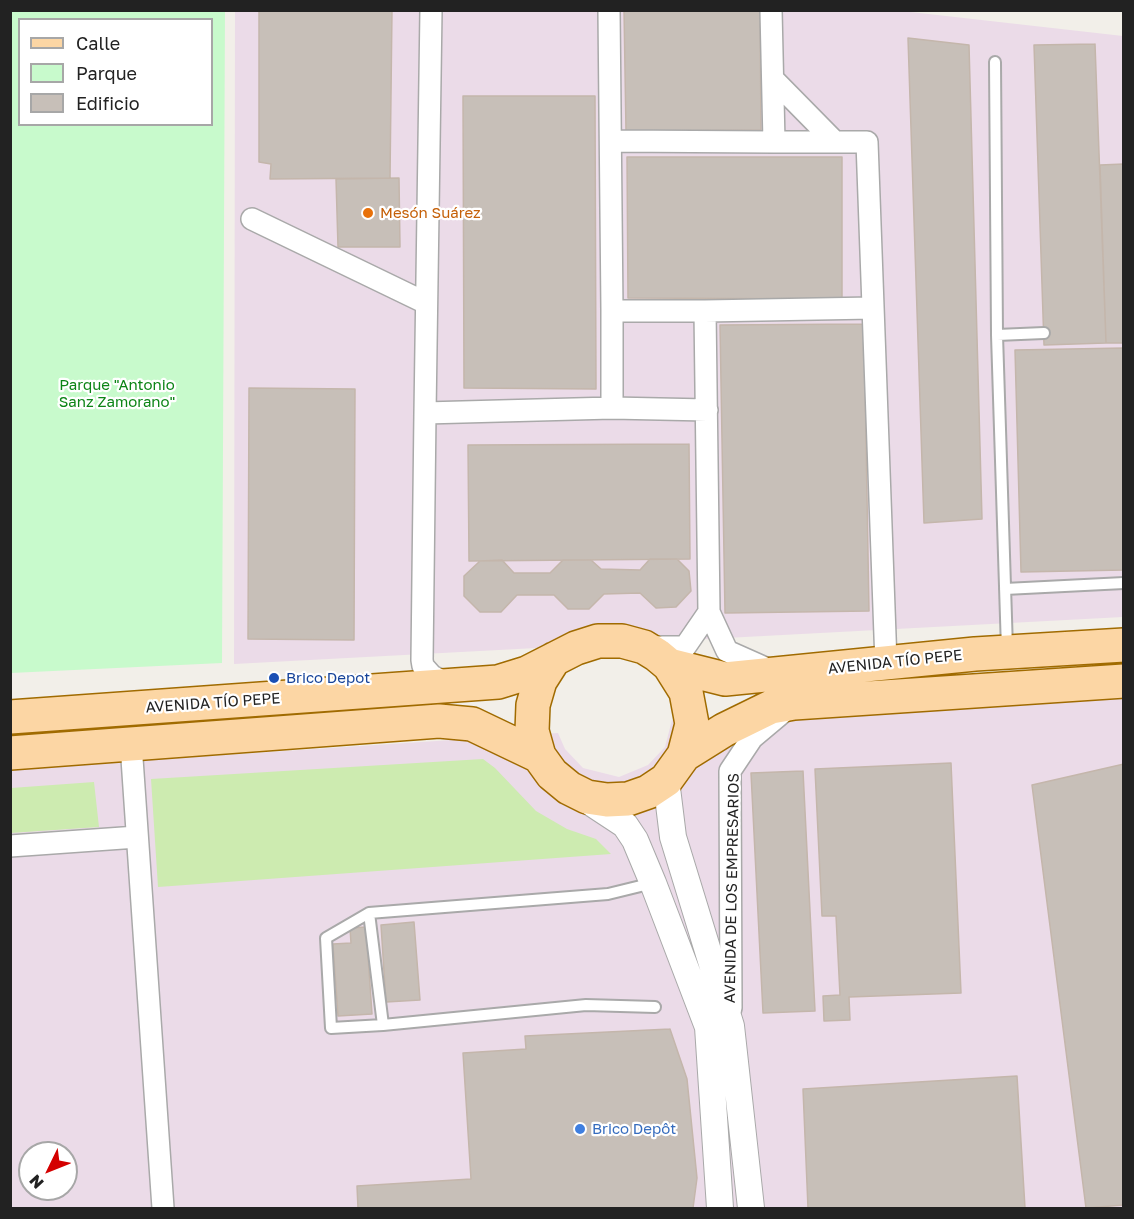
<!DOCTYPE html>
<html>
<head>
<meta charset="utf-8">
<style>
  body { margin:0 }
  #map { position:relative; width:1134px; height:1219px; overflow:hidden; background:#f2efe9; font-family:"Golos Text",sans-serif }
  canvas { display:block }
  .frame { position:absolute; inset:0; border:12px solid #222; pointer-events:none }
  .legend { position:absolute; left:18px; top:18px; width:195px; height:108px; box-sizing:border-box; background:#fff; border:2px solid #a7a7a7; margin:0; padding:8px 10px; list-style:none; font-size:18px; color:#222 }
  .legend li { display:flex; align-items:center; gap:12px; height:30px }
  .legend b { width:30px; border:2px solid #a7a7a7 }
  .north { position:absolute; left:18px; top:1141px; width:60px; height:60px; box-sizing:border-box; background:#fff; border:2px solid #a7a7a7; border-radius:50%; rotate:227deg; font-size:16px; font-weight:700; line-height:24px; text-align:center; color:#222 }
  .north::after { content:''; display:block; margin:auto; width:21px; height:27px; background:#d40000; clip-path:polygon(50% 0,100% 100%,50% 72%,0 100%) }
</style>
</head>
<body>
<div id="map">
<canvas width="1134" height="1219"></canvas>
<div class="frame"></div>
<ul class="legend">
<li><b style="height:8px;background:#fcd6a4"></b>Calle</li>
<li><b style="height:16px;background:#c8facc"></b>Parque</li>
<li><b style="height:16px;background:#c7bfb8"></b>Edificio</li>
</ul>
<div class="north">N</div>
</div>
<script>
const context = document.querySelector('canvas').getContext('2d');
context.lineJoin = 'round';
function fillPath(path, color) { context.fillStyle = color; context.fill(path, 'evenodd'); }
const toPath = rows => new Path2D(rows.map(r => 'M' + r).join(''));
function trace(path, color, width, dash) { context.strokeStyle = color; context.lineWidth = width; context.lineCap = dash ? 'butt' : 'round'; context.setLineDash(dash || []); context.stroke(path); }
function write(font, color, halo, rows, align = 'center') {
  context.font = font + ' "Golos Text",sans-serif'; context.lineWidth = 4.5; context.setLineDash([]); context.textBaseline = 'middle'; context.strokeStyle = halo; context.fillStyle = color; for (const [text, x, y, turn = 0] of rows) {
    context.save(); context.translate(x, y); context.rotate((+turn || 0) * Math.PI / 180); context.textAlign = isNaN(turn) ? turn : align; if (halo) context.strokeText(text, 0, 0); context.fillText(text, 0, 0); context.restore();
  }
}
fillPath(toPath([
  [893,10,1123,36,1123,617,234,664,235,11],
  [1123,685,1123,1208,11,1208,11,769,558,733,565,749,583,768,619,777,648,765,665,747,672,720],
  [30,1153,66,1153,66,1189,30,1189]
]), '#ebdbe8');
fillPath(toPath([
  [483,759,495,768,536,811,567,829,596,839,611,854,158,887,151,779],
  [94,782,99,827,11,833,11,788]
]), '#cdebb0');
fillPath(toPath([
  [10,11,225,11,222,663,11,673],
  [20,20,212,20,212,124,20,124]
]), '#c8facc');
const building = toPath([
  [259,10,392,10,390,178,270,179,271,164,259,162,259,10],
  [624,10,760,10,761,130,626,131,624,10],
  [908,38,969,45,982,519,924,523,908,38],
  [1095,44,1106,343,1044,345,1034,45,1095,44],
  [463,96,595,96,596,389,464,388,463,96],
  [627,157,842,157,842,299,628,298,627,157],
  [1124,164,1124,343,1106,343,1100,165,1124,164],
  [399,178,400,247,338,247,336,179,399,178],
  [864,324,869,611,725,613,720,325,864,324],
  [1124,348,1124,570,1021,572,1015,350,1124,348],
  [249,388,355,389,354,640,248,639,249,388],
  [689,444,690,559,469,561,468,445,689,444],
  [650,559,677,559,689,571,691,591,676,607,656,608,640,593,604,594,589,609,568,609,554,595,517,595,501,612,480,612,464,596,464,576,480,561,502,560,514,573,550,573,563,560,591,560,601,569,640,570,650,559],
  [951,763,961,993,849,997,850,1020,824,1021,823,996,840,995,836,916,822,916,815,769,951,763],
  [1124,764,1124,1205,1086,1208,1032,785,1124,764],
  [803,771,815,1011,763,1013,751,773,803,771],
  [414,922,420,1000,386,1002,381,925,414,922],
  [366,927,372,1014,338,1016,333,944,351,943,350,928,366,927],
  [670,1029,687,1079,697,1178,693,1208,358,1208,357,1186,471,1179,463,1053,526,1049,525,1036,670,1029],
  [1017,1076,1025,1208,808,1208,803,1089,1017,1076]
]);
fillPath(building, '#c7bfb8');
trace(building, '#c4b6ab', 1.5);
const service = toPath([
  [995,62,997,335,1007,649],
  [997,335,1044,333],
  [1005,589,1124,583],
  [653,883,608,894,369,913,383,1025,586,1005,655,1007],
  [369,913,326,938,331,1028,383,1025]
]);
const minor = toPath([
  [609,10,612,311],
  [773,79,835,142],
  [611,141,774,142,771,10],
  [774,142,867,142,886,663],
  [252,219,426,303],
  [705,311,873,308],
  [612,408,707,410],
  [425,413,431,10],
  [645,647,685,647,709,612],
  [450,685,432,676,423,666,422,660,425,413,612,408,612,311,705,311,709,612,727,651,772,671],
  [131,744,163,1208],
  [10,846,137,837],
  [731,1008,730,771,752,738,783,712]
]);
const tertiary = toPath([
  [666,780,673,837,731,1026,751,1208],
  [584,798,625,825,635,840,653,883,708,1027,720,1208]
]);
const primary = toPath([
  [669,665,725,679,975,654,1124,645],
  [10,717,498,682,527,673,576,648,598,641,622,641,644,647,657,655,669,665,686,692,692,724,684,755,666,780,648,792,628,799,607,800,587,797,569,788,552,774,539,756,532,731,533,705,540,681,554,659],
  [10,753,439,721,472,724,539,756],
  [684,755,724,730,771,707,794,703,1124,681]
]);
trace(service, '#a9a9a9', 14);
trace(minor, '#a9a9a9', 24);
trace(tertiary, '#a9a9a9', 28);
trace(primary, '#a06b00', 36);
trace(service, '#fff', 10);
trace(minor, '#fff', 21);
trace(tertiary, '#fff', 26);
trace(primary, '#fcd6a4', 33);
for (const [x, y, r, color] of [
  [368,213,6,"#e8710a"],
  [274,678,6,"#1a4fb4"],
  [580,1129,6,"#3f7fe0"]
]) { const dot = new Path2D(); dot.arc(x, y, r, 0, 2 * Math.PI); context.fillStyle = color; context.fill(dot); trace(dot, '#fff', 2); }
write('15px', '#c56008', '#fff', [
  ["Mesón Suárez",380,213]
], 'left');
write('15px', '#0c8416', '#fff', [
  ["Parque \"Antonio",117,385],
  ["Sanz Zamorano\"",117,402]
]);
write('15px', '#222', '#fff', [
  ["AVENIDA TÍO PEPE",895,662,-6],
  ["AVENIDA TÍO PEPE",213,703,-4],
  ["AVENIDA DE LOS EMPRESARIOS",732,888,-89]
]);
write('15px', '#164399', '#fff', [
  ["Brico Depot",286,678]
], 'left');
write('15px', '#366cbe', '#fff', [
  ["Brico Depôt",592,1129]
], 'left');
</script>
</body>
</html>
